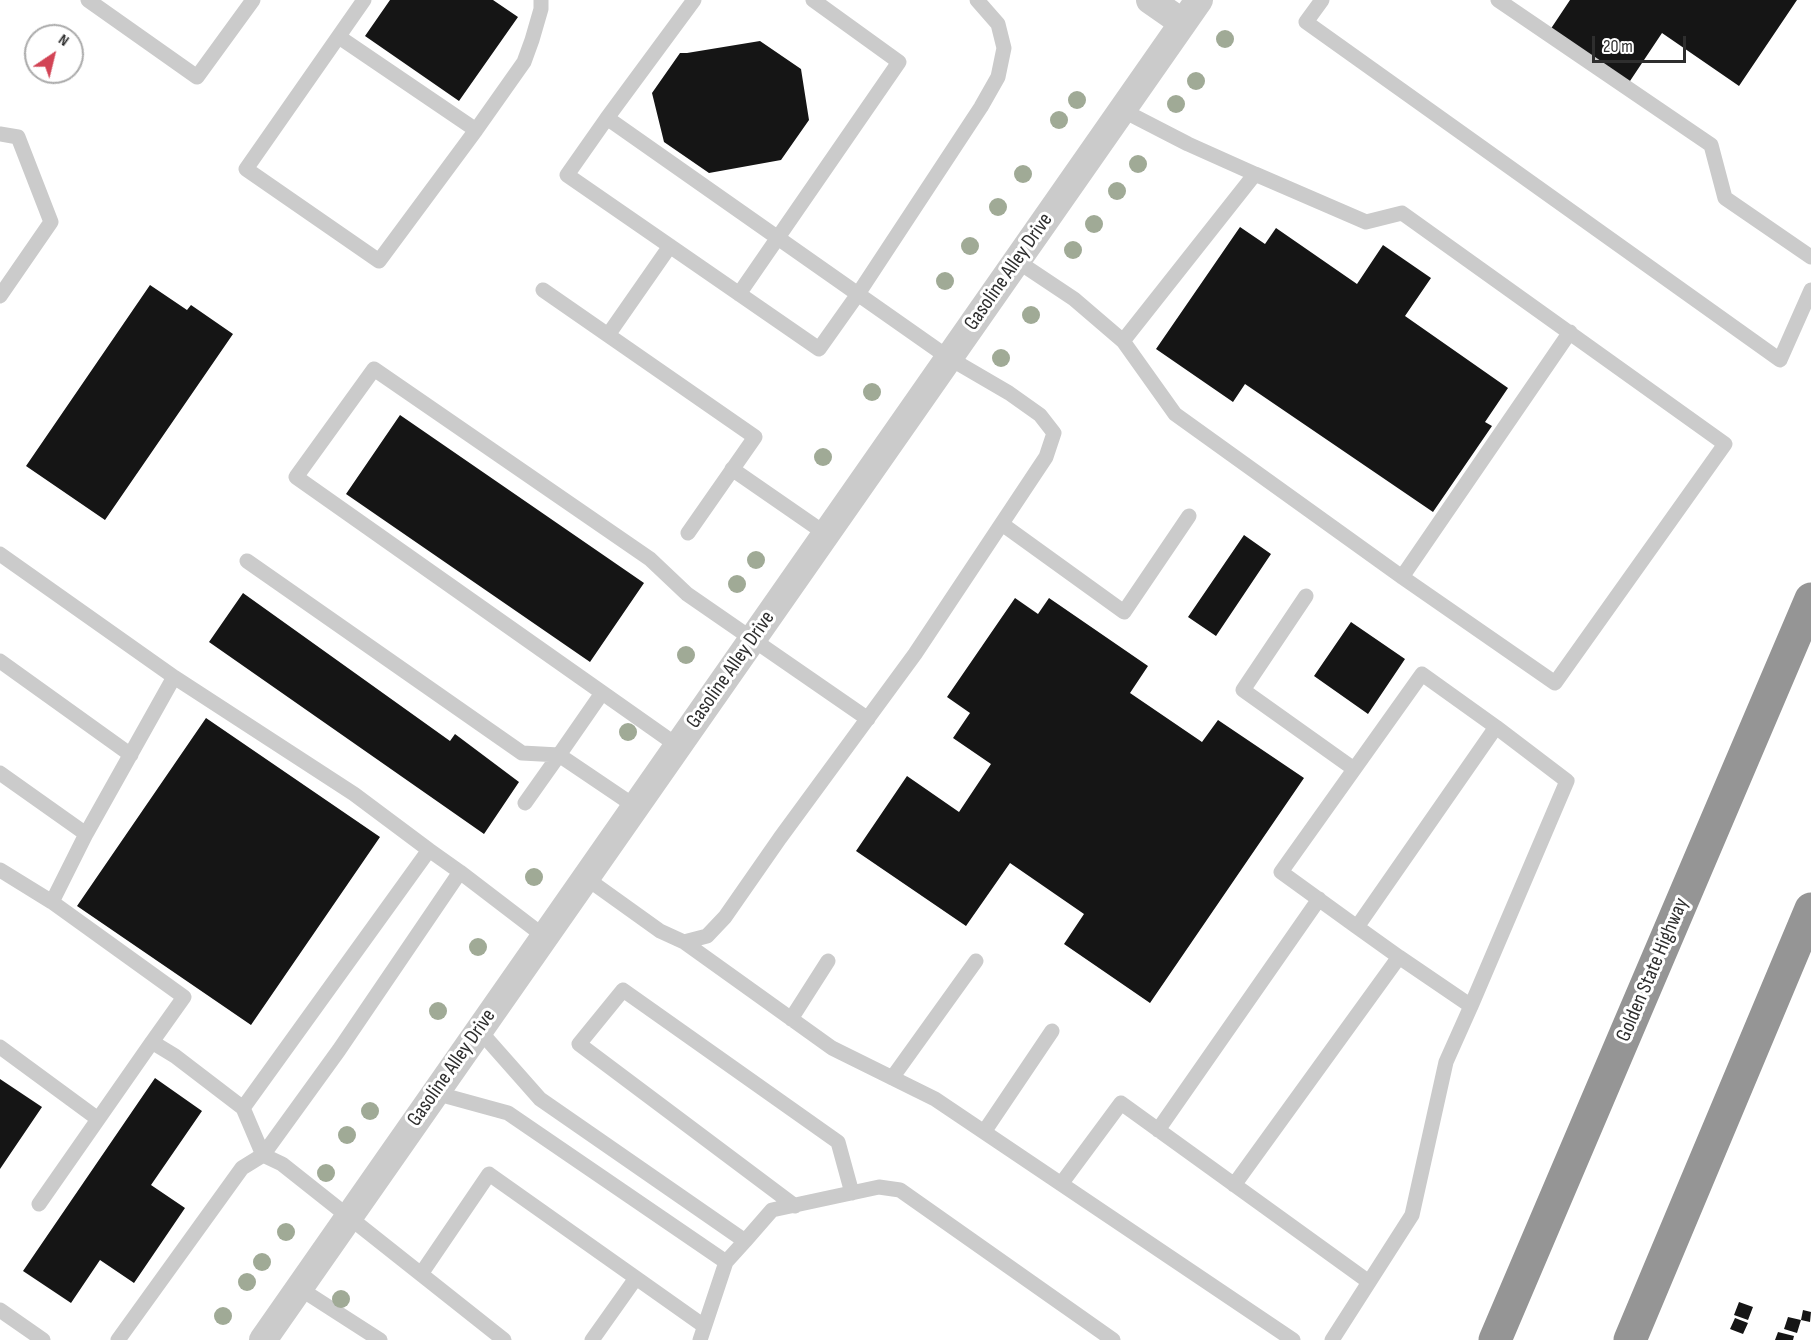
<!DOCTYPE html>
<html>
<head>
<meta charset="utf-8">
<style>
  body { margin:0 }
  #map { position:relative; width:1811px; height:1340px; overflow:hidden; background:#fff; font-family:"Sofia Sans Condensed",sans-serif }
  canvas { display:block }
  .north { position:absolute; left:24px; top:24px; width:60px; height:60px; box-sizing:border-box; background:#fff; border:2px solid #ababab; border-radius:50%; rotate:35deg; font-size:16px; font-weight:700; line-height:24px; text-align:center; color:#2e2e2e }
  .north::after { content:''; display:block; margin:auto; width:21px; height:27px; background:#d24455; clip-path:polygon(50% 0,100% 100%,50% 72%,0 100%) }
  .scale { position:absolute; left:1592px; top:36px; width:94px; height:27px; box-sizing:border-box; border:3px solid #2e2e2e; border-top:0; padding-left:8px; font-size:18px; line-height:21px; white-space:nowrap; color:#2e2e2e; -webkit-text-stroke:4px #fff; paint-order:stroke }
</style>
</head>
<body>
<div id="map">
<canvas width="1811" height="1340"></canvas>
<div class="north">N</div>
<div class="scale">20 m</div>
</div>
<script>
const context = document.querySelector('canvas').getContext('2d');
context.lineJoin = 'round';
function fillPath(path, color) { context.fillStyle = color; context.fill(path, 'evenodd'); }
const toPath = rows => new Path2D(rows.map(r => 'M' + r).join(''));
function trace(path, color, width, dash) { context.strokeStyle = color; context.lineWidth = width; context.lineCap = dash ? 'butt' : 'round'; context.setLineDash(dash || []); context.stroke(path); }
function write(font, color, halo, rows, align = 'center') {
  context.font = font + ' "Sofia Sans Condensed",sans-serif'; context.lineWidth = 6; context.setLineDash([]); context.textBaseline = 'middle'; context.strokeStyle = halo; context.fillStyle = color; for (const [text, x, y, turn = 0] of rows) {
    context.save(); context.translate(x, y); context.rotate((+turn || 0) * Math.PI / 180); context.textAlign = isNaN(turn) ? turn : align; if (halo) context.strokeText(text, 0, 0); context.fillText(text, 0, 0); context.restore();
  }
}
fillPath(toPath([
  [390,0,493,0,518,17,459,101,365,36],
  [1570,0,1797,0,1739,86,1662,33,1628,84,1550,30],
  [760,41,801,69,809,120,781,160,709,173,664,142,652,93,680,53,687,53],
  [1240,227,1265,244,1276,228,1357,284,1383,245,1431,278,1405,316,1508,388,1485,422,1492,426,1433,512,1245,384,1233,402,1156,349],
  [150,285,187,310,191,305,233,334,105,520,26,466],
  [400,415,644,583,590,662,346,494],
  [1244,535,1271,554,1216,636,1188,617],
  [243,593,450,741,455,734,519,782,484,834,209,642],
  [1015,598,1038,614,1049,598,1148,666,1130,693,1202,742,1218,720,1304,778,1150,1003,1064,944,1084,914,1010,863,966,926,856,851,907,776,959,812,991,764,953,738,970,713,947,697],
  [1351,622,1405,659,1368,714,1314,676],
  [206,718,380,837,251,1025,77,906],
  [155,1078,202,1111,151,1185,185,1208,134,1283,100,1260,71,1303,23,1271],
  [0,1079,42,1107,0,1169],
  [1739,1302,1753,1307,1748,1320,1734,1315],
  [1803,1310,1811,1312,1810,1322,1801,1320],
  [1788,1317,1801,1320,1797,1333,1784,1329],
  [1735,1318,1748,1323,1743,1334,1730,1329],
  [1778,1332,1794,1336,1793,1340,1775,1340]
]), '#151515');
trace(toPath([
  [88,0,197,77,253,0],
  [364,0,246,169,379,261,476,130,524,62,532,40,541,9,541,0],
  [1322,0,1306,22,1780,360,1811,290],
  [1498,0,1711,145,1725,198,1811,257],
  [339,37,476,130],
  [607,118,567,175,819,349,858,294,981,107,998,77,1004,48,998,24,977,0],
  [0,134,18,137,51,222,0,296],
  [1017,261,1074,299,1123,341,1255,174,1188,144,1122,110],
  [543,290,755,437,688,533],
  [739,294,899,62,813,0],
  [608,335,670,246],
  [1123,341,1175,414,1402,577,1555,683,1725,444,1402,213,1366,222,1255,174],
  [732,469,826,534],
  [1002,524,1124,612,1189,516],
  [0,554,174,677,86,834,52,902],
  [247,561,522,753,559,755,602,693],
  [1402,577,1570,332],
  [1306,596,1243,690,1354,769],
  [0,661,131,755],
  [174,677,354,794,429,850],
  [678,746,296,477,374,369,650,559,687,594,868,719],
  [0,773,86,834],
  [525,803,559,755,636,807],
  [0,870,52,902,184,997,152,1042],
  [460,872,429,850,243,1108,263,1155,339,1050,460,872,545,937],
  [586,878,660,931,684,942,707,936,725,917,780,838,915,654,1046,457,1054,433,1040,415,1009,393,949,358,607,118,694,0],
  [1357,927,1281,872,1422,674,1496,727],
  [684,942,832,1048,935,1099,1293,1340],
  [791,1019,828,961],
  [479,1030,540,1099,745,1241,772,1210,879,1187,900,1190,1113,1340],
  [0,1047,98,1119],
  [892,1078,976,961],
  [435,1093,508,1113,726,1262],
  [1158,1130,1319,899],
  [984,1132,1052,1031],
  [1061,1184,1121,1103,1369,1282],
  [1234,1185,1399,957,1471,1006,1567,781,1496,727,1357,927,1399,957],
  [39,1204,152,1042,175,1056,243,1108],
  [795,1206,579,1044,623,990,838,1142,852,1193],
  [421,1274,489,1174,704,1326],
  [299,1288,380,1340],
  [0,1310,43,1340],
  [118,1340,242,1168,263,1155,282,1164,504,1340],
  [592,1340,636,1278],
  [700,1340,726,1262,745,1241],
  [1332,1340,1412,1215,1446,1062,1471,1006]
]), '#cbcbcb', 15);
trace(toPath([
  [1150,0,1183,23],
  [263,1340,1199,0]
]), '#cbcbcb', 28);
trace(toPath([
  [1495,1340,1811,599],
  [1630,1340,1811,909]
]), '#959595', 33);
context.fillStyle = '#a0aa96';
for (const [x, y] of [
  [1225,39],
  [1196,81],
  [1077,100],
  [1176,104],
  [1059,120],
  [1138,164],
  [1023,174],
  [1117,191],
  [998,207],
  [1094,224],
  [970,246],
  [1073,250],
  [945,281],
  [1031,315],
  [1001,358],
  [872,392],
  [823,457],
  [756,560],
  [737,584],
  [686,655],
  [628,732],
  [534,877],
  [478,947],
  [438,1011],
  [370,1111],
  [347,1135],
  [326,1173],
  [286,1232],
  [262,1262],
  [247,1282],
  [341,1299],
  [223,1316]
]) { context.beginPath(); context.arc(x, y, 9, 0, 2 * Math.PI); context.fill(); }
write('21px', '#2e2e2e', '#fff', [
  ["Gasoline Alley Drive",1009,272,-55],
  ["Gasoline Alley Drive",731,670,-55],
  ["Golden State Highway",1653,970,-67],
  ["Gasoline Alley Drive",452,1068,-55]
]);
</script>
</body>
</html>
